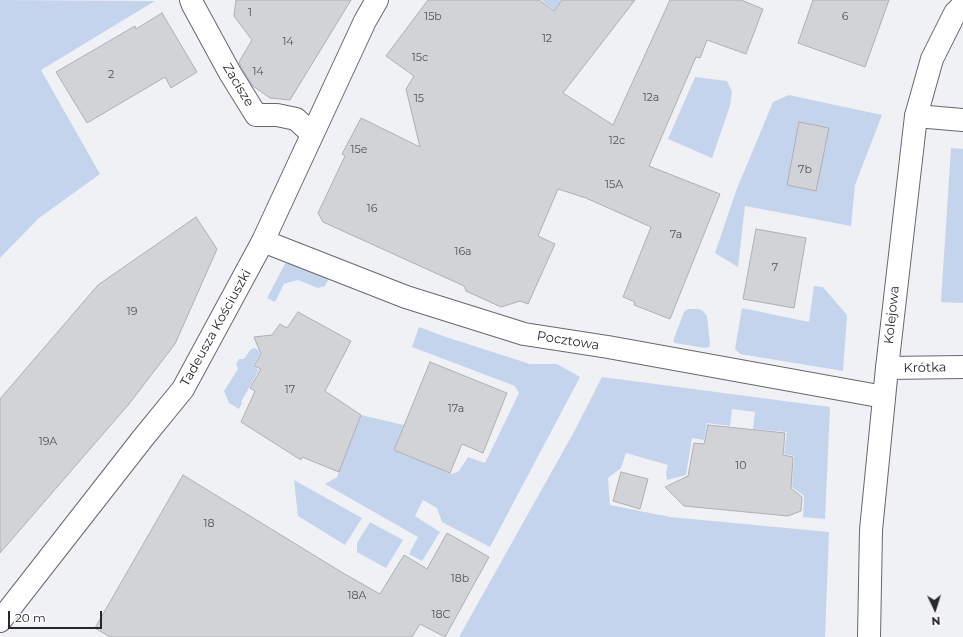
<!DOCTYPE html>
<html>
<head>
<meta charset="utf-8">
<style>
  body { margin:0 }
  #map { position:relative; width:963px; height:637px; overflow:hidden; background:#eff1f5; font-family:Montserrat,sans-serif }
  canvas { display:block }
  .north { position:absolute; left:915px; top:589px; width:40px; height:40px; -webkit-text-stroke:3px #fff; paint-order:stroke; rotate:176deg; font-size:11px; font-weight:700; line-height:16px; text-align:center; color:#27282a }
  .north::after { content:''; display:block; margin:auto; width:14px; height:18px; background:#27282a; clip-path:polygon(50% 0,100% 100%,50% 72%,0 100%) }
  .scale { position:absolute; left:8px; top:611px; width:94px; height:18px; box-sizing:border-box; border:2px solid #27282a; border-top:0; padding-left:5px; font-size:12px; line-height:14px; white-space:nowrap; color:#27282a; -webkit-text-stroke:3px #fff; paint-order:stroke }
</style>
</head>
<body>
<div id="map">
<canvas width="963" height="637"></canvas>
<div class="north">N</div>
<div class="scale">20 m</div>
</div>
<script>
const context = document.querySelector('canvas').getContext('2d');
context.lineJoin = 'round';
function fillPath(path, color) { context.fillStyle = color; context.fill(path, 'evenodd'); }
const toPath = rows => new Path2D(rows.map(r => 'M' + r).join(''));
function trace(path, color, width, dash) { context.strokeStyle = color; context.lineWidth = width; context.lineCap = dash ? 'butt' : 'round'; context.setLineDash(dash || []); context.stroke(path); }
function write(font, color, halo, rows, align = 'center') {
  context.font = font + ' Montserrat,sans-serif'; context.lineWidth = 4; context.setLineDash([]); context.textBaseline = 'middle'; context.strokeStyle = halo; context.fillStyle = color; for (const [text, x, y, turn = 0] of rows) {
    context.save(); context.translate(x, y); context.rotate((+turn || 0) * Math.PI / 180); context.textAlign = isNaN(turn) ? turn : align; if (halo) context.strokeText(text, 0, 0); context.fillText(text, 0, 0); context.restore();
  }
}
fillPath(toPath([
  [0,0,155,1,41,70,100,174,39,218,0,258],
  [541,0,562,0,554,10],
  [695,77,727,81,732,92,730,106,712,158,668,139],
  [789,95,882,115,855,185,851,226,745,206,738,267,715,253,736,191,773,102],
  [951,148,963,149,963,303,941,302],
  [286,262,292,262,323,274,328,280,325,286,318,288,298,280,290,282,284,284,275,302,267,298],
  [814,286,823,287,847,315,843,371,740,354,735,349,742,308,809,322],
  [688,309,699,309,703,311,707,316,710,344,709,347,705,348,675,343,673,341,684,312],
  [419,327,446,337,530,364,557,364,580,377,490,547,442,522,437,508,423,500,415,516,440,532,422,561,409,554,418,537,325,484,337,477,361,415,404,425,394,450,452,474,459,471,468,457,485,463,519,393,515,386,412,347],
  [255,348,258,350,260,354,253,366,259,370,241,402,242,403,239,409,229,403,224,391,238,369,236,364,239,359,244,359,251,349],
  [602,377,830,407,825,519,803,517,804,496,792,487,794,456,784,454,787,432,753,429,755,412,732,409,730,426,707,423,704,440,692,438,686,475,667,480,666,473,668,465,626,453,621,468,608,478,610,505,670,517,829,532,825,637,459,637,575,430],
  [294,480,362,518,345,545,298,516],
  [370,522,403,540,386,568,357,552,357,543]
]), '#c5d4ed');
const building = toPath([
  [236,0,351,0,290,100,270,98,253,86,241,67,239,62,252,40,234,16,236,0],
  [428,0,539,0,554,11,562,0,635,0,563,93,613,125,670,0,741,0,763,9,746,54,707,40,700,58,696,57,649,166,720,194,670,319,634,305,635,302,623,297,651,227,586,198,558,189,538,236,555,244,528,304,520,301,501,307,466,291,464,286,323,222,318,213,345,156,342,154,361,118,420,147,406,89,414,76,386,56,428,0],
  [813,0,889,0,865,67,798,43,813,0],
  [162,13,197,72,171,88,165,77,87,123,56,72,135,26,136,29,162,13],
  [799,122,829,128,816,191,787,185,799,122],
  [196,217,217,249,175,344,129,404,0,553,0,399,98,285,196,217],
  [756,229,806,238,794,308,743,299,756,229],
  [298,312,351,341,325,391,361,415,339,472,302,457,301,460,241,422,255,391,250,388,261,369,254,366,261,354,254,337,272,335,280,324,287,328,298,312],
  [430,362,507,393,483,453,462,444,450,473,394,450,430,362],
  [708,425,785,433,783,455,793,457,791,488,802,497,801,511,788,516,684,506,665,487,688,476,694,443,704,444,708,425],
  [621,472,648,479,640,509,613,501,621,472],
  [183,475,343,573,380,594,404,555,427,569,447,533,489,557,445,637,420,624,412,637,110,637,95,628,183,475]
]);
fillPath(building, '#d1d3d7');
trace(building, '#adafb3', 1);
const pedestrian = toPath([
  [0,621,143,438,183,389,263,241,365,21,377,0]
]);
const minor = toPath([
  [191,0,193,5,230,73,256,115,277,115,296,119,312,134],
  [916,116,963,120],
  [263,241,406,297,524,334,608,347,884,397],
  [887,368,963,367]
]);
const tertiary = toPath([
  [869,637,871,530,887,368,916,116,932,59,955,13,963,5]
]);
trace(pedestrian, '#66696c', 24);
trace(minor, '#66696c', 24);
trace(tertiary, '#66696c', 24);
trace(pedestrian, '#fff', 22);
trace(minor, '#fff', 22);
trace(tertiary, '#fff', 22);
write('11px', '#525355', null, [
  ["1",250,13],
  ["15b",433,17],
  ["6",845,17],
  ["12",547,39],
  ["14",288,42],
  ["15c",420,58],
  ["14",258,72],
  ["2",111,75],
  ["12a",651,98],
  ["15",419,99],
  ["12c",617,141],
  ["15e",359,150],
  ["7b",805,170],
  ["15A",614,185],
  ["16",372,209],
  ["7a",676,235],
  ["16a",463,252],
  ["7",775,268],
  ["19",132,312],
  ["17",290,390],
  ["17a",456,409],
  ["19A",48,442],
  ["10",741,466],
  ["18",209,524],
  ["18b",460,579],
  ["18A",357,596],
  ["18C",441,615]
]);
write('13px', '#27282a', '#fff', [
  ["Zacisze",238,85,59],
  ["Kolejowa",892,315,-84],
  ["Tadeusza Kościuszki",216,328,-61],
  ["Pocztowa",568,341,9],
  ["Krótka",925,368,-1]
]);
</script>
</body>
</html>
